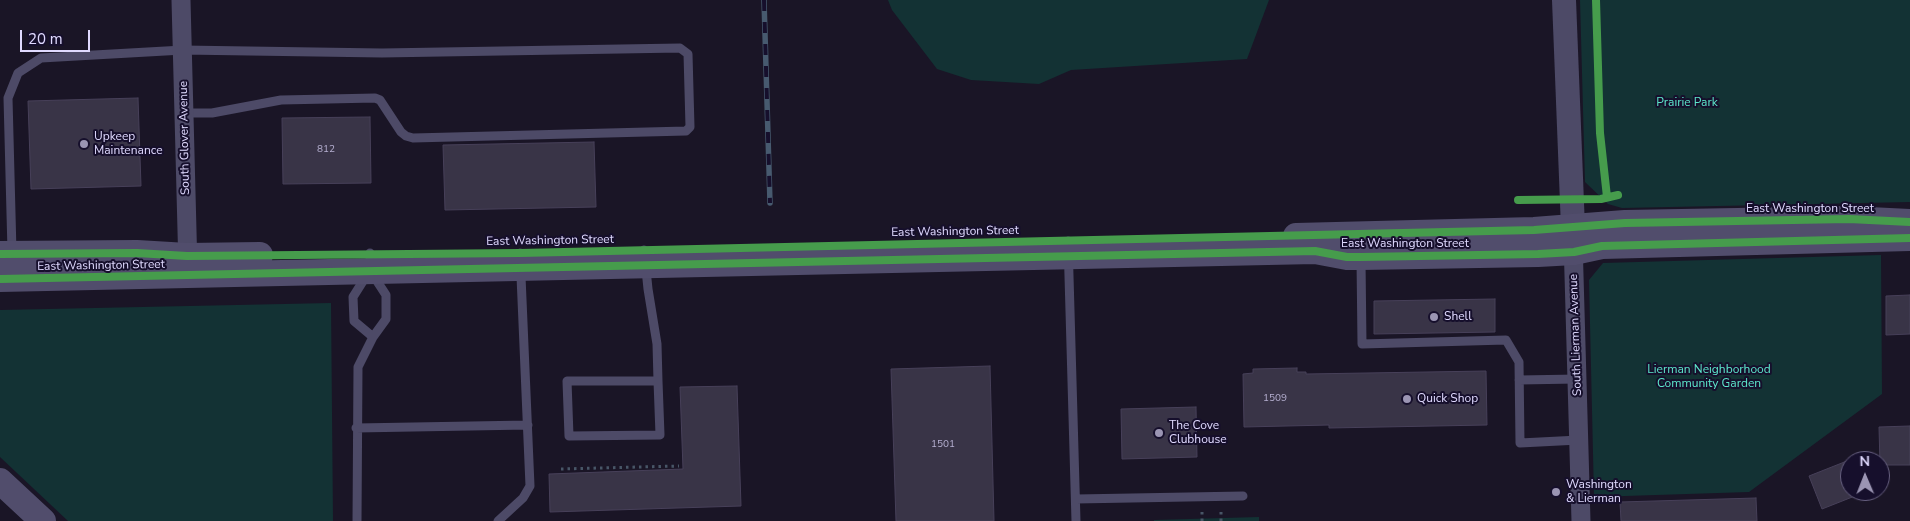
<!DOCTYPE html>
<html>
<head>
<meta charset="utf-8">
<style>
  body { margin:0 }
  #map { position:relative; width:1910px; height:521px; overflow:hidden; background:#1a1526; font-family:"Nunito Sans",sans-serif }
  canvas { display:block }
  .north { position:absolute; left:1840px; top:451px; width:50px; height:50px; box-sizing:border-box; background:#160f2c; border:1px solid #676080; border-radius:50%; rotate:359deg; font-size:14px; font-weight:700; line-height:20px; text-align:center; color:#e0daff }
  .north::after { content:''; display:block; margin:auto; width:18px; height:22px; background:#9b95b3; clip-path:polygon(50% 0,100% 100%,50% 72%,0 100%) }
  .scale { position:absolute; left:20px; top:30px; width:70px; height:22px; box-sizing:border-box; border:2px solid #e0daff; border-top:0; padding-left:6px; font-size:15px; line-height:18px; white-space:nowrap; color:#e0daff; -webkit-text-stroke:4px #160f2c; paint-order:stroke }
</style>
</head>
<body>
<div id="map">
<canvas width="1910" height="521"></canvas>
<div class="north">N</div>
<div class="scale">20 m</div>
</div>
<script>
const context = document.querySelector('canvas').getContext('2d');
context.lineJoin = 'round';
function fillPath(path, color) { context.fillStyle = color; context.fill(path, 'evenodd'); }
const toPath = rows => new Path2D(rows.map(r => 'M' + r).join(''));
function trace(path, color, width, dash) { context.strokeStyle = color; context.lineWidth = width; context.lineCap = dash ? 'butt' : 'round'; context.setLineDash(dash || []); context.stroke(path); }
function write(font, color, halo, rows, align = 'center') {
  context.font = font + ' "Nunito Sans",sans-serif'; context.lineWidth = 4; context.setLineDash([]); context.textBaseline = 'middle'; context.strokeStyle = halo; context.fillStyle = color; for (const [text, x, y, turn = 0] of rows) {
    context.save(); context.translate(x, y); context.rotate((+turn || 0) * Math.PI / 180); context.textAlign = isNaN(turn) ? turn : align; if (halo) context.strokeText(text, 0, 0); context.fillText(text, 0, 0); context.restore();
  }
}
fillPath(toPath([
  [888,0,1269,0,1247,59,1071,70,1039,84,971,80,937,69,892,10],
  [1580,0,1910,0,1910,202,1622,208,1608,204,1585,182],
  [1881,255,1882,394,1749,492,1594,497,1589,280,1603,263],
  [331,303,333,521,68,521,0,457,0,310],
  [1259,517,1259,521,1154,521,1154,520]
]), '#133234');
const building = toPath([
  [138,98,141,186,31,189,28,101,138,98],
  [370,117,371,183,283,184,282,118,370,117],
  [594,142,596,207,445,210,443,145,594,142],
  [1910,295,1910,334,1886,335,1886,296,1910,295],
  [1495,299,1495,332,1374,334,1374,301,1495,299],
  [990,366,994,521,896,521,891,369,990,366],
  [1297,368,1297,372,1306,372,1306,374,1486,371,1487,425,1329,428,1329,425,1244,427,1243,374,1253,373,1253,369,1297,368],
  [737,386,741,506,550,512,549,474,683,469,680,387,737,386],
  [1196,407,1197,457,1122,459,1121,409,1196,407],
  [1910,426,1910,465,1880,465,1879,427,1910,426],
  [1852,459,1852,461,1850,461,1850,491,1865,492,1822,509,1809,476,1852,459],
  [1756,498,1757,521,1621,521,1620,502,1756,498]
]);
fillPath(building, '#393447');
trace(building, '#474059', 1);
trace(toPath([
  [561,469,679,466],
  [1202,512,1202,521],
  [1221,521,1221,512]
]), '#485667', 3, [2.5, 4]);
trace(toPath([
  [1068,241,1076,521],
  [644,250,648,289,657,344,658,381,660,435,569,436,567,381,658,381],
  [12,252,8,98,18,73,41,58,183,50,382,53,680,48,688,54,690,127,686,131,413,138,406,136,401,132,380,100,375,98,281,100,212,113,184,113],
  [370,253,370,270,353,297,354,321,373,337],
  [1361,260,1362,344,1506,340,1519,362,1520,443,1579,440],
  [1519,380,1577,379],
  [356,428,528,425],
  [1076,499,1243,496],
  [357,521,358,367,373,337,386,319,386,295,373,275],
  [498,521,523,498,530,486,520,253]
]), '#4d4a67', 9);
trace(toPath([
  [181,0,188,269],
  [1573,240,1581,521]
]), '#4d4a67', 19);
trace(toPath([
  [1564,0,1573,228]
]), '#4d4a67', 24);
trace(toPath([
  [1296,236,1534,230,1625,223,1849,219,1910,222],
  [0,254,137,253,187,256,260,255],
  [0,279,1315,251,1347,257,1361,257,1538,254,1574,252,1602,246,1910,238],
  [0,481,43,521]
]), '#514d6c', 26);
const rail = toPath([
  [764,0,770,203]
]);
trace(rail, '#475a6f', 5.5);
trace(rail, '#160f2c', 4, [11]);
trace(toPath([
  [1596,0,1600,133,1607,197],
  [1518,200,1601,199,1618,195],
  [0,254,137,253,187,256,520,253,1534,230,1625,223,1849,219,1910,222],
  [0,279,1315,251,1347,257,1361,257,1538,254,1574,252,1602,246,1910,238]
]), '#469c4c', 8);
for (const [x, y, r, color] of [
  [84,144,5,"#9b95b3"],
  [1434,317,5,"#9b95b3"],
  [1407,399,5,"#9b95b3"],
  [1159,433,5,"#9b95b3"],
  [1556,492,5,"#9b95b3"]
]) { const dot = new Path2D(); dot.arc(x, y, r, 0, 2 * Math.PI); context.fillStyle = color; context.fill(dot); trace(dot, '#160f2c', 2); }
write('10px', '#b6b0d1', null, [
  ["812",326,150],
  ["1509",1275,399],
  ["1501",943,445]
]);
write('12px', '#5de8cc', '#160f2c', [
  ["Prairie Park",1687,103],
  ["Lierman Neighborhood",1709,370],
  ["Community Garden",1709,384]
]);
write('12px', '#e0daff', '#160f2c', [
  ["Upkeep",94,137],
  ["Maintenance",94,151],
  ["Shell",1444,317],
  ["Quick Shop",1417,399],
  ["The Cove",1169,426],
  ["Clubhouse",1169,440],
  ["Washington",1566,485],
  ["& Lierman",1566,499]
], 'left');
write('12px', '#e0daff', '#160f2c', [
  ["South Glover Avenue",185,138,-91],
  ["East Washington Street",1810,209],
  ["East Washington Street",955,232,-1],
  ["East Washington Street",550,241,-1],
  ["East Washington Street",1405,244],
  ["East Washington Street",101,266,-1],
  ["South Lierman Avenue",1576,335,-92]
]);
</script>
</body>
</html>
